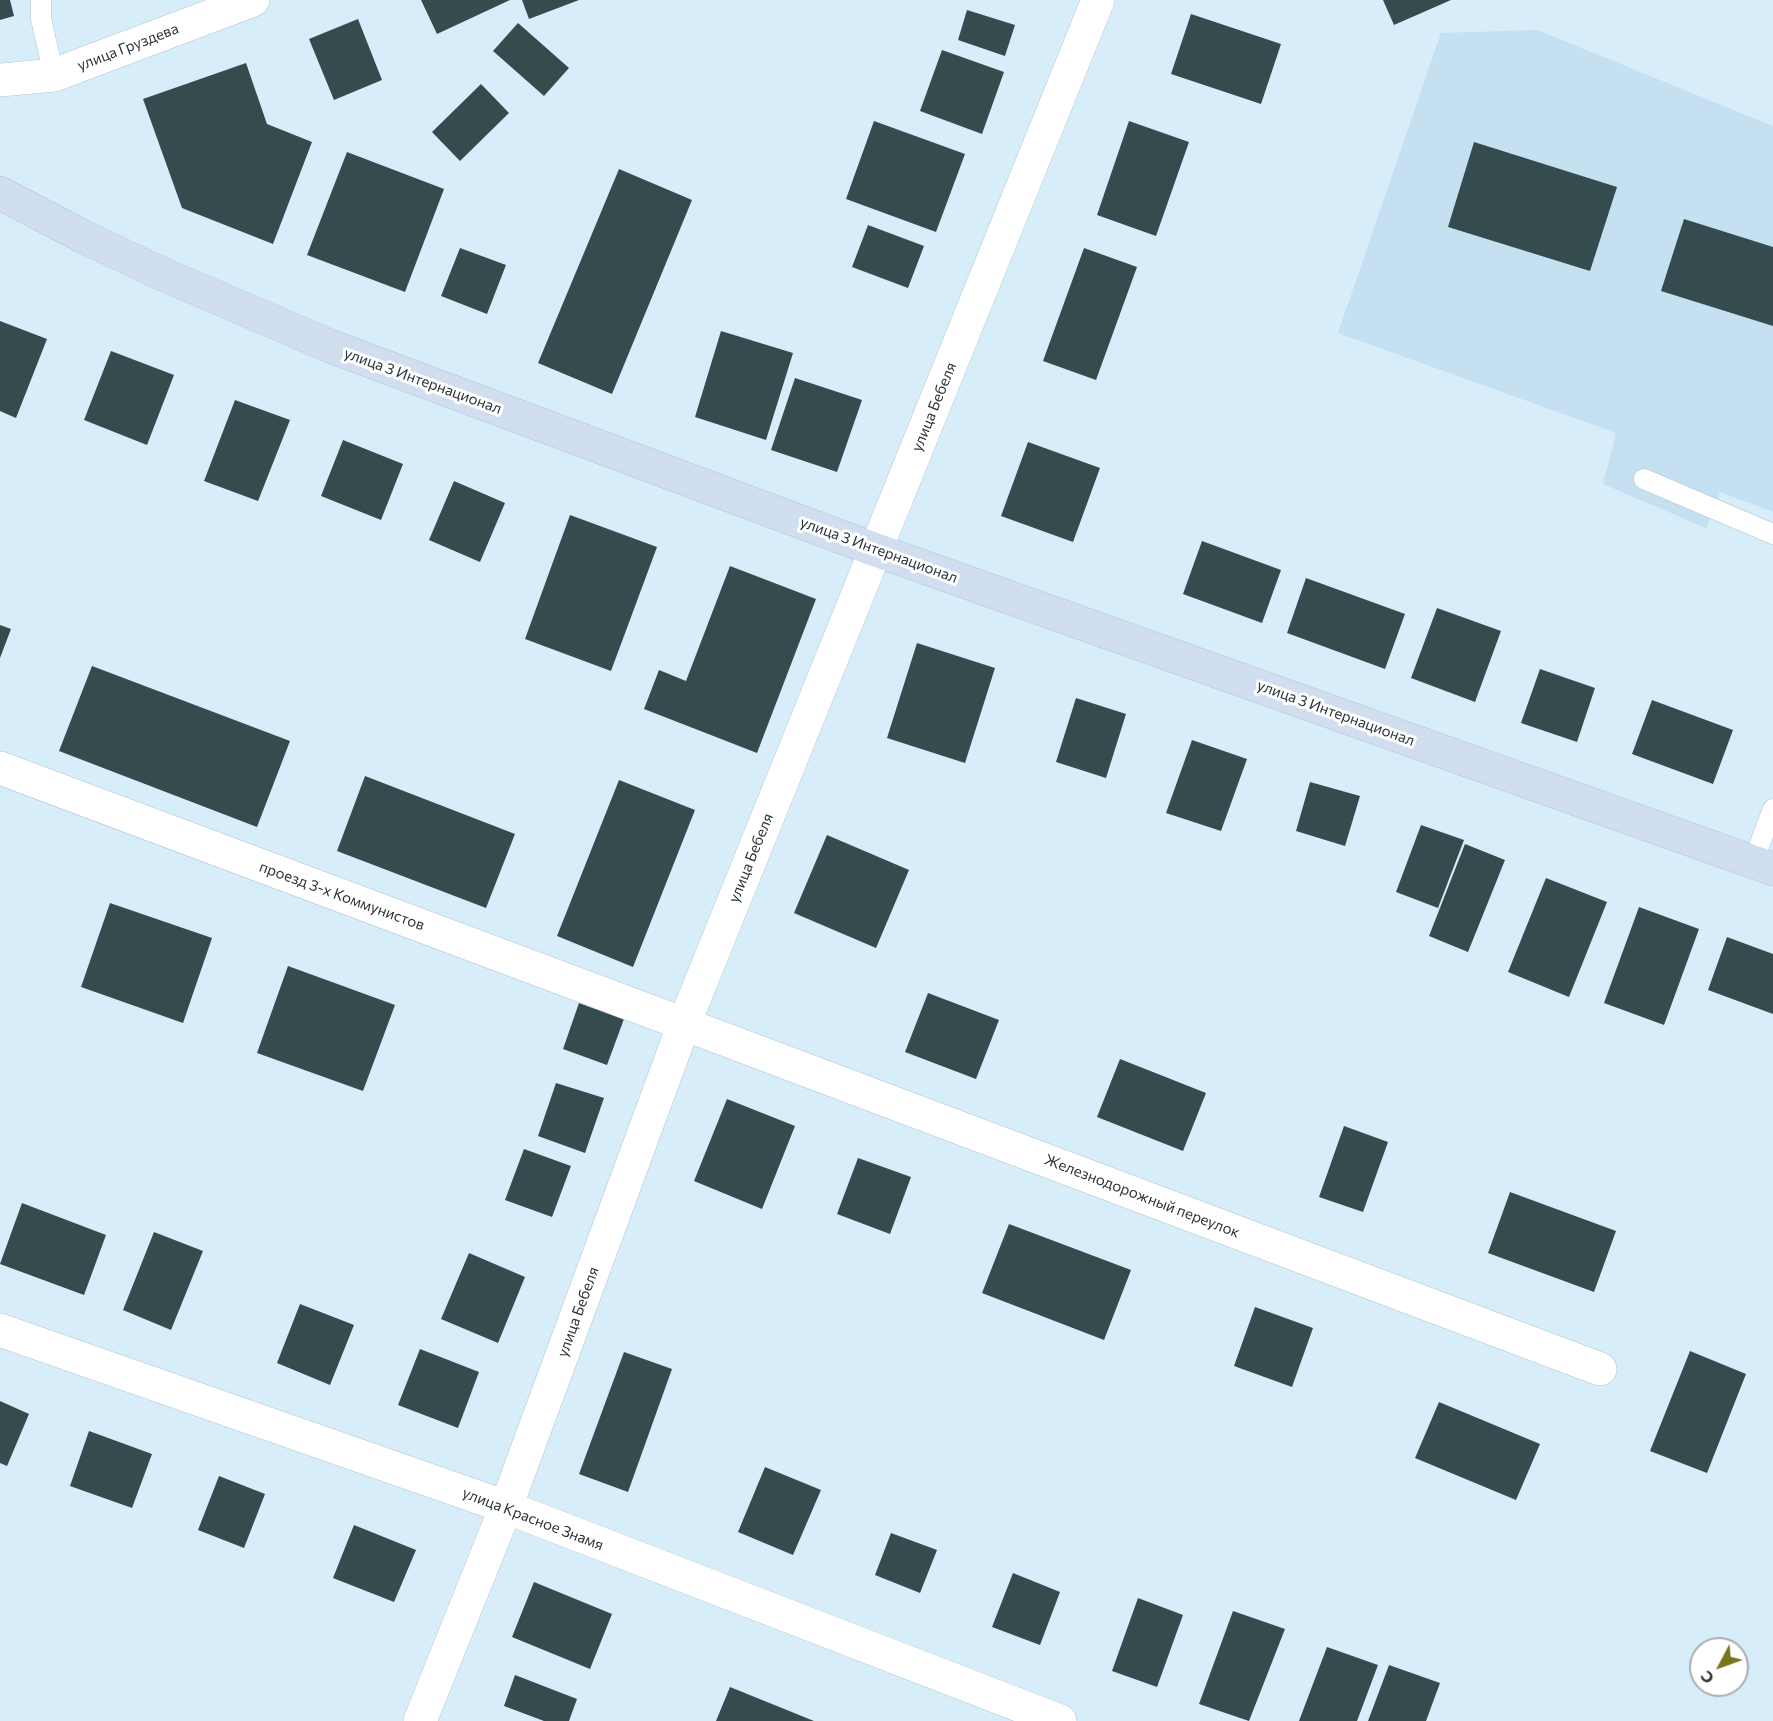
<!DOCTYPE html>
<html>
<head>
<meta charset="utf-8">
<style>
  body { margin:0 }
  #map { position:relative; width:1773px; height:1721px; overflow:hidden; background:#d7edf9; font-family:Commissioner,sans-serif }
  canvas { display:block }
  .north { position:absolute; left:1689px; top:1637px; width:60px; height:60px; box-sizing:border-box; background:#fff; border:2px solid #abaeb0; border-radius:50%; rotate:229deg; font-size:16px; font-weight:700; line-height:24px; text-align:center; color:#2c3439 }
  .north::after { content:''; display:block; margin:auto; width:21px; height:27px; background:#787418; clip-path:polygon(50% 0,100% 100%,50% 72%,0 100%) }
</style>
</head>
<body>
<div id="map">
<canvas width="1773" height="1721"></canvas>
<div class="north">С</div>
</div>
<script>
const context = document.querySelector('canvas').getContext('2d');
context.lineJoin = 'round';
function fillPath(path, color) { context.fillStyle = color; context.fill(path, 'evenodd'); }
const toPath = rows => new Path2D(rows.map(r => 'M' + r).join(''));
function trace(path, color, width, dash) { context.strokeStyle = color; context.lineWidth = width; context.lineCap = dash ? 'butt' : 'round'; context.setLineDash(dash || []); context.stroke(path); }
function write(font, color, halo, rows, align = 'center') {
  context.font = font + ' Commissioner,sans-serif'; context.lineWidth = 6; context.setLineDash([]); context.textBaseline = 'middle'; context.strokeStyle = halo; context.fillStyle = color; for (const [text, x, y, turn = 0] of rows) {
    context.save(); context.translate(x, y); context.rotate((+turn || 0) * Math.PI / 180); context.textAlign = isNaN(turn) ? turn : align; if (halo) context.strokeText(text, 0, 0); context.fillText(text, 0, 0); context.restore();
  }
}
fillPath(toPath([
  [1537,30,1773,126,1773,512,1720,492,1706,528,1603,484,1616,433,1338,333,1441,33]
]), '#c4e0f1');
fillPath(toPath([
  [0,0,10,0,14,16,0,20],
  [421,0,510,0,437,34],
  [522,0,579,0,529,19],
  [1383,0,1451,0,1394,25],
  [967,10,1015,25,1005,56,958,40],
  [1191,14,1281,44,1261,104,1171,74],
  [358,19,382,80,334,100,309,39],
  [518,23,569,68,544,96,493,51],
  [942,50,1004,72,982,134,920,111],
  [246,63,267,124,312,142,273,244,182,208,143,99],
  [481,84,509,113,460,161,432,132],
  [874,121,965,154,936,232,846,199],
  [1129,121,1189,142,1156,236,1097,215],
  [1474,142,1617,187,1590,271,1448,227],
  [347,152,444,189,405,292,307,255],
  [619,169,692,200,612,394,538,363],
  [1684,219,1773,247,1773,326,1661,291],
  [868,225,924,246,908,288,852,267],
  [460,248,506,265,487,314,441,296],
  [1084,248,1137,267,1096,380,1043,361],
  [0,321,47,339,16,418,0,411],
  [721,331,793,353,766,440,695,417],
  [111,351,174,375,147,445,84,420],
  [795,378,862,400,837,472,771,450],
  [235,400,290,420,258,501,204,481],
  [343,440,403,464,381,520,321,496],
  [1028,442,1100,468,1073,542,1001,516],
  [454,481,505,503,480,562,429,540],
  [570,515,657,547,611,671,525,639],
  [1202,541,1281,570,1262,623,1183,594],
  [730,566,816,599,757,753,644,709,659,670,686,681],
  [1306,578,1405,614,1385,669,1287,633],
  [1437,608,1501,631,1475,702,1411,678],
  [0,625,11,629,0,658],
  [917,643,995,668,965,763,887,738],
  [92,666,290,741,257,827,59,751],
  [1540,669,1595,688,1577,742,1521,723],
  [1076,698,1126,714,1106,778,1056,762],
  [1652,700,1733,730,1713,784,1632,754],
  [1192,740,1247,759,1221,831,1166,813],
  [365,776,515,834,486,908,337,851],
  [619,780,695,810,633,967,557,936],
  [1310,782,1360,796,1345,846,1296,831],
  [1421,825,1464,840,1438,908,1396,892],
  [827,835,909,870,876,948,794,913],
  [1465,844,1505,860,1468,952,1429,936],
  [1546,878,1607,902,1569,997,1508,972],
  [110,903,212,938,183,1023,81,987],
  [1639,907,1699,929,1664,1025,1604,1003],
  [1727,937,1773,954,1773,1014,1708,990],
  [288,966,395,1005,363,1091,257,1053],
  [928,993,999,1020,976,1079,905,1052],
  [579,1003,624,1019,607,1065,563,1049],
  [1120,1059,1206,1093,1183,1151,1097,1117],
  [556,1083,604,1098,585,1153,538,1136],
  [727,1099,795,1126,762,1209,694,1181],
  [1344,1126,1388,1142,1363,1212,1319,1197],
  [524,1149,571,1166,552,1217,505,1200],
  [858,1158,911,1177,890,1234,837,1214],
  [1510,1192,1616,1231,1594,1292,1488,1253],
  [22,1203,106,1235,84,1295,0,1264],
  [1009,1224,1131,1270,1104,1340,982,1293],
  [154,1232,203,1251,171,1330,123,1310],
  [469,1253,525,1277,498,1343,441,1319],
  [300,1304,354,1325,330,1385,277,1363],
  [1255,1307,1313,1328,1292,1387,1234,1366],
  [420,1349,479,1372,458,1428,398,1405],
  [1690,1351,1746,1374,1707,1473,1650,1451],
  [624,1352,672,1369,628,1492,579,1474],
  [0,1401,29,1414,7,1466,0,1463],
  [1439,1402,1540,1444,1516,1500,1415,1458],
  [89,1431,152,1454,132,1508,70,1486],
  [765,1467,821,1490,793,1555,738,1532],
  [219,1476,265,1494,244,1548,198,1530],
  [354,1525,416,1550,394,1602,333,1578],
  [891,1533,937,1550,920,1593,875,1575],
  [1013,1573,1060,1592,1040,1645,992,1627],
  [534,1582,612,1614,590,1669,512,1637],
  [1138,1598,1183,1615,1157,1687,1112,1671],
  [1233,1611,1285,1629,1249,1721,1199,1704],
  [1327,1647,1378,1665,1357,1721,1299,1721],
  [1389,1665,1440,1683,1426,1721,1368,1721],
  [515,1675,577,1699,569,1721,544,1721,504,1706],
  [730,1687,814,1721,716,1721]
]), '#354c4f');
const service = toPath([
  [41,0,41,19,54,75],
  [1644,479,1773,534],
  [1753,862,1773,809]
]);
const minor = toPath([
  [0,80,54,75,253,0],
  [0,768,684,1024,1600,1369],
  [0,1330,506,1507,1060,1721],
  [420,1721,506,1507,684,1024,1098,0]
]);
const secondary = toPath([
  [0,193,84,237,160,273,330,346,876,550,1773,869]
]);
trace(service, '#b0c5d1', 21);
trace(minor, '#b0c5d1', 34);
trace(secondary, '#b0c5d1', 34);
trace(service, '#fff', 20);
trace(minor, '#fff', 33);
trace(secondary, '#d1deef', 33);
write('15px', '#2c3439', '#fff', [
  ["улица Груздева",128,47,-21],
  ["улица 3 Интернационал",423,381,20],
  ["улица Бебеля",934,407,-68],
  ["улица 3 Интернационал",879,550,20],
  ["улица 3 Интернационал",1336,713,20],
  ["улица Бебеля",751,858,-68],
  ["проезд 3-х Коммунистов",342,896,20],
  ["Железнодорожный переулок",1142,1196,21],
  ["улица Бебеля",578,1312,-70],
  ["улица Красное Знамя",533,1519,21]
]);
</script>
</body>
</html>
